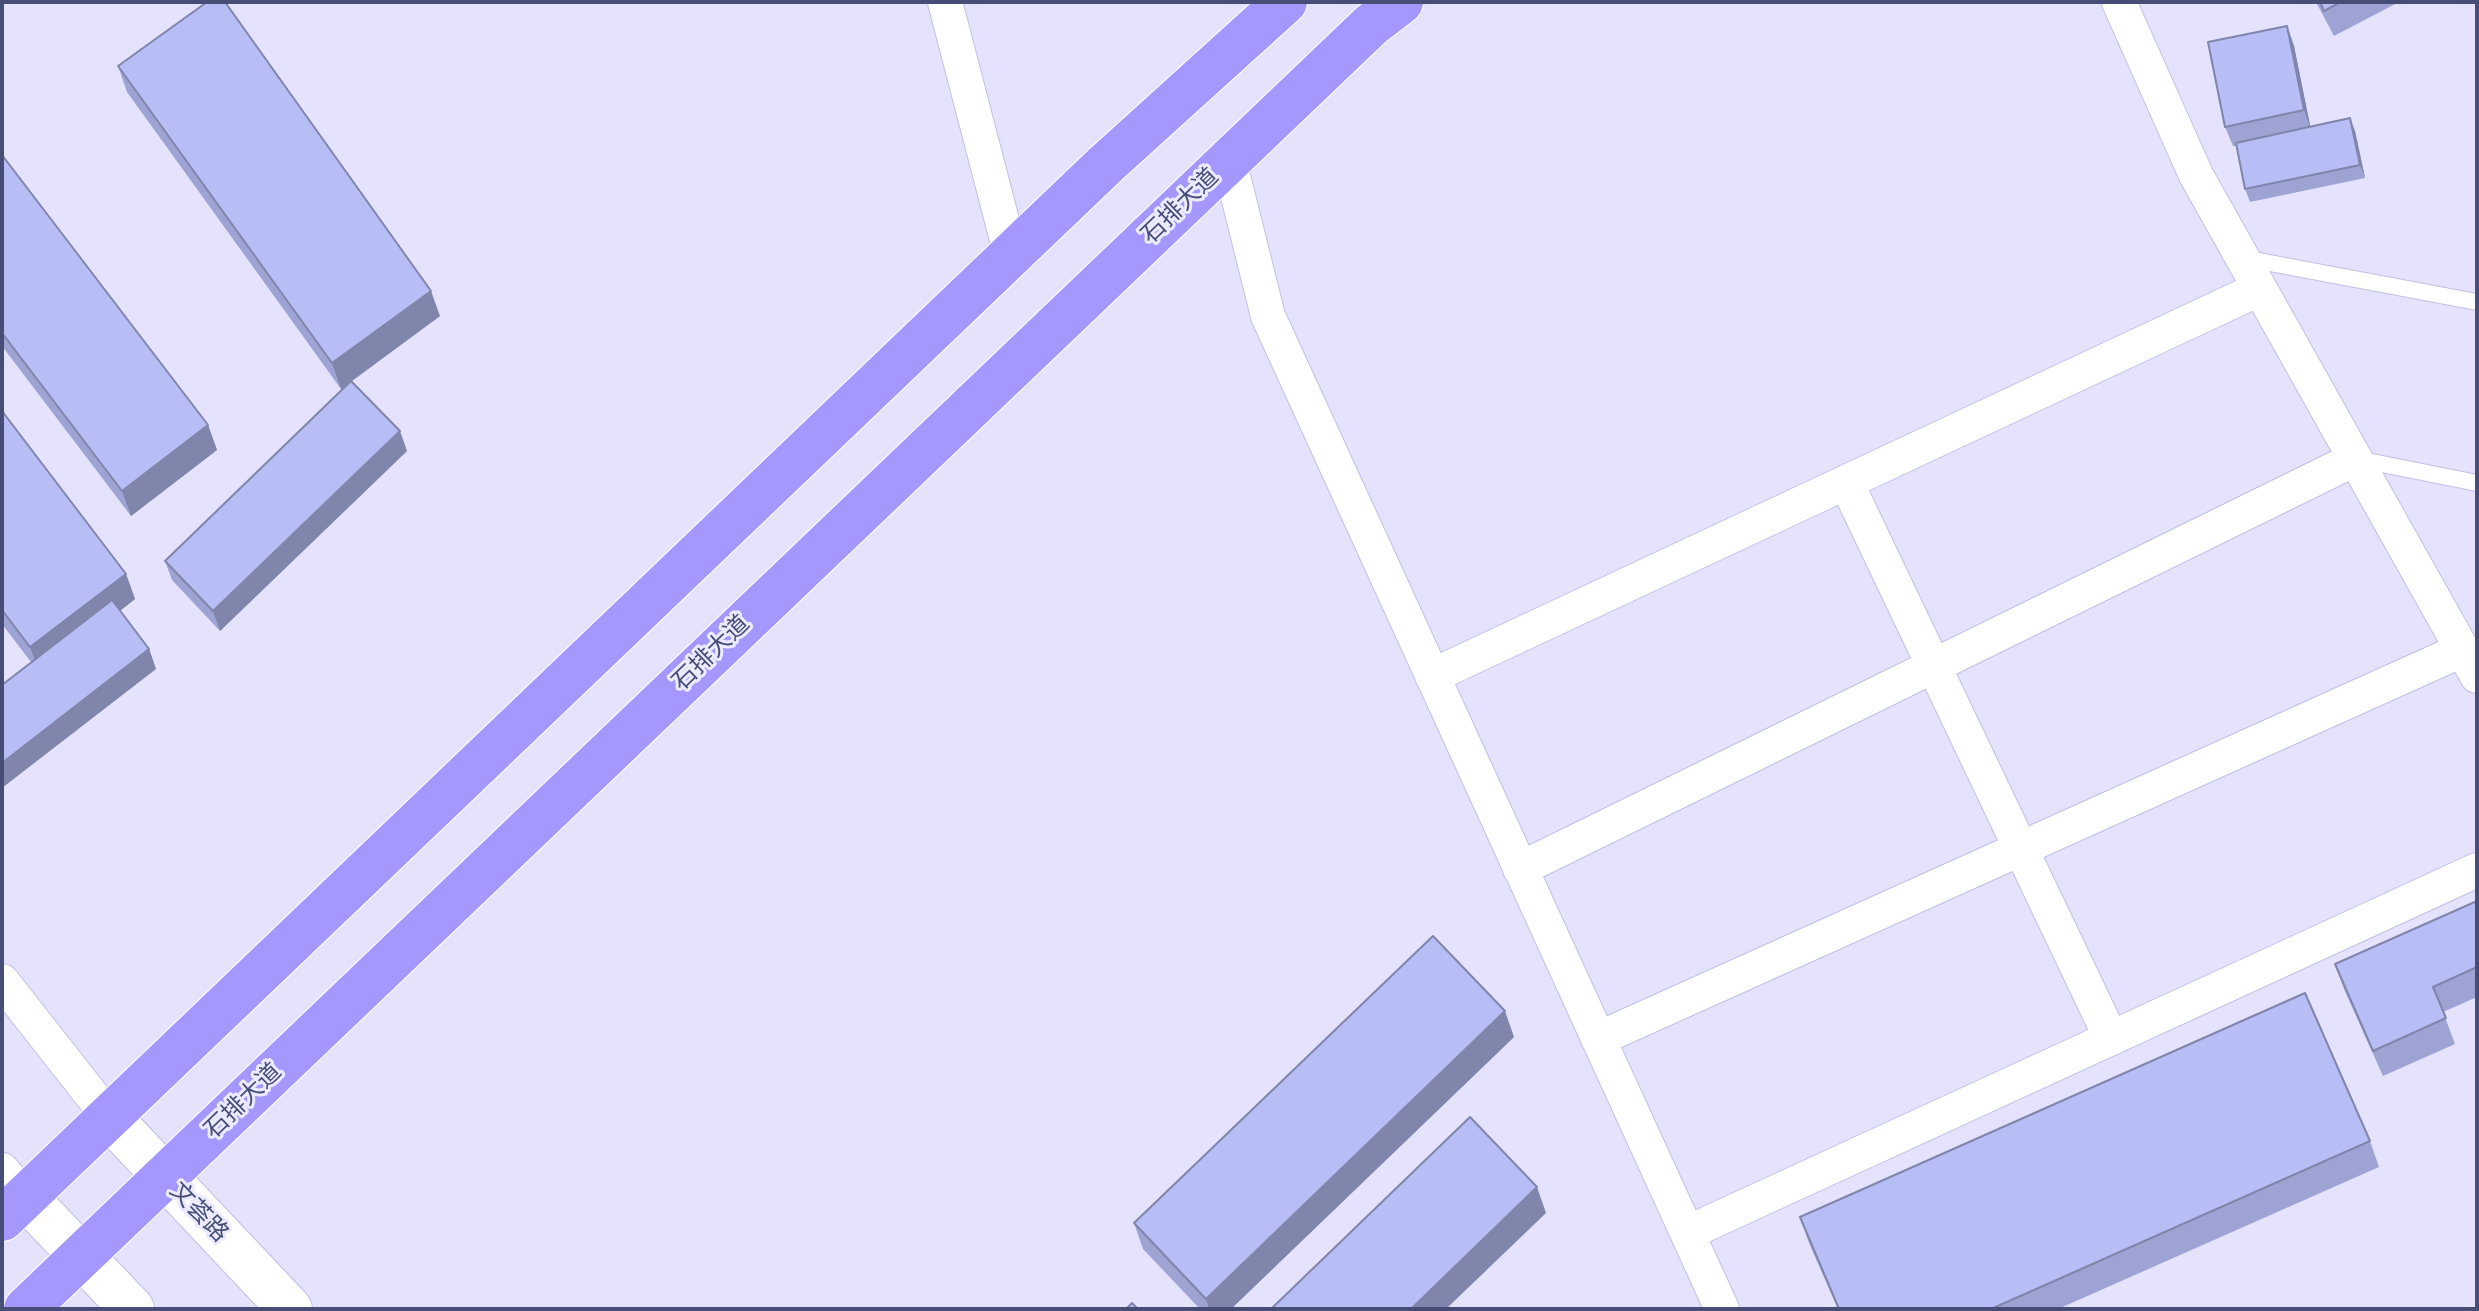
<!DOCTYPE html>
<html>
<head>
<meta charset="utf-8">
<style>
  body { margin:0 }
  #map { position:relative; width:2479px; height:1311px; overflow:hidden; background:#e5e2fe; font-family:"Titillium Web",sans-serif }
  canvas { display:block }
  .frame { position:absolute; inset:0; border:4px solid #464e77; pointer-events:none }
</style>
</head>
<body>
<div id="map">
<canvas width="2479" height="1311"></canvas>
<div class="frame"></div>
</div>
<script>
const context = document.querySelector('canvas').getContext('2d');
context.lineJoin = 'round';
const toPath = rows => new Path2D(rows.map(r => 'M' + r).join(''));
function trace(path, color, width, dash) { context.strokeStyle = color; context.lineWidth = width; context.lineCap = dash ? 'butt' : 'round'; context.setLineDash(dash || []); context.stroke(path); }
function fillPath(path, color) { context.fillStyle = color; context.fill(path, 'evenodd'); }
function write(font, color, halo, rows, align = 'center') {
  context.font = font + ' "Titillium Web","Noto Sans SC",sans-serif'; context.lineWidth = 6; context.setLineDash([]); context.textBaseline = 'middle'; context.strokeStyle = halo; context.fillStyle = color; for (const [text, x, y, turn = 0] of rows) {
    context.save(); context.translate(x, y); context.rotate((+turn || 0) * Math.PI / 180); context.textAlign = isNaN(turn) ? turn : align; if (halo) context.strokeText(text, 0, 0); context.fillText(text, 0, 0); context.restore();
  }
}
const service = toPath([
  [2243,258,2477,302],
  [2357,459,2477,483]
]);
const minor = toPath([
  [945,2,1011,255],
  [2119,2,2196,175,2477,676],
  [1229,160,1268,316,1722,1309],
  [1846,482,2111,1038],
  [1432,676,2259,289],
  [1520,869,2355,459],
  [2,981,108,1116],
  [1598,1039,2462,650],
  [2,1170,25,1197],
  [1687,1233,2477,870]
]);
const secondary = toPath([
  [108,1116,290,1309],
  [25,1197,132,1309]
]);
const primary = toPath([
  [2,1219,1105,165,1285,2],
  [26,1309,1371,25,1401,2]
]);
trace(service, '#bfc1e5', 18);
trace(minor, '#bfc1e5', 36);
trace(secondary, '#bcbeea', 46);
trace(primary, '#fff', 46);
trace(service, '#fff', 16);
trace(minor, '#fff', 34);
trace(secondary, '#fff', 44);
trace(primary, '#a498ff', 44);
fillPath(toPath([
  [2316,2,2399,2,2334,36],
  [2287,26,2294,46,2310,126,2355,131,2365,178,2250,202,2245,189,2237,146,2233,146,2225,127],
  [118,66,440,316,341,389,127,92],
  [2,155,208,425,217,450,131,516,2,346],
  [2,411,126,574,135,599,120,611,149,649,156,669,31,662,2,624],
  [407,451,220,631,172,580,165,561],
  [2477,901,2477,997,2443,1012,2455,1044,2383,1076,2344,989,2335,964],
  [1514,1037,1231,1309,1200,1309,1143,1249,1134,1223],
  [2370,1141,2379,1167,2058,1309,1838,1309,1809,1243,1800,1217]
]), '#9da3d3');
fillPath(toPath([
  [2287,26,2294,46,2311,130,2304,110],
  [2350,118,2355,131,2365,178,2360,165],
  [431,291,440,316,341,389,332,363],
  [208,425,217,450,131,516,122,491],
  [400,431,407,451,220,631,213,611],
  [126,574,135,599,40,673,30,647],
  [149,649,156,669,2,788,2,763],
  [1505,1011,1514,1037,1231,1309,1209,1309,1206,1299],
  [1537,1187,1546,1213,1446,1309,1411,1309]
]), '#8085ac');
const building = toPath([
  [207,2,225,2,431,291,332,363,118,66,207,2],
  [2320,2,2341,2,2324,11,2320,2],
  [2287,26,2304,110,2225,127,2208,42,2287,26],
  [2350,118,2360,165,2245,189,2236,143,2350,118],
  [2,155,208,425,122,491,2,333,2,155],
  [351,381,400,431,213,611,165,561,351,381],
  [2,411,126,574,30,647,2,610,2,411],
  [112,600,149,649,2,763,2,685,112,600],
  [2477,901,2477,967,2433,987,2446,1018,2373,1051,2335,964,2477,901],
  [1433,936,1505,1011,1206,1299,1134,1223,1433,936],
  [2305,993,2370,1141,1991,1309,1839,1309,1800,1217,2305,993],
  [1470,1117,1537,1187,1411,1309,1271,1309,1470,1117],
  [1132,1303,1138,1309,1126,1309,1132,1303]
]);
fillPath(building, '#b7bef5');
trace(building, '#8085ac', 2);
write('24px', '#464e77', '#eceaff', [
  ["石排大道",1181,207,-44],
  ["石排大道",712,654,-44],
  ["石排大道",244,1102,-44],
  ["文荟路",198,1213,46]
]);
</script>
</body>
</html>
